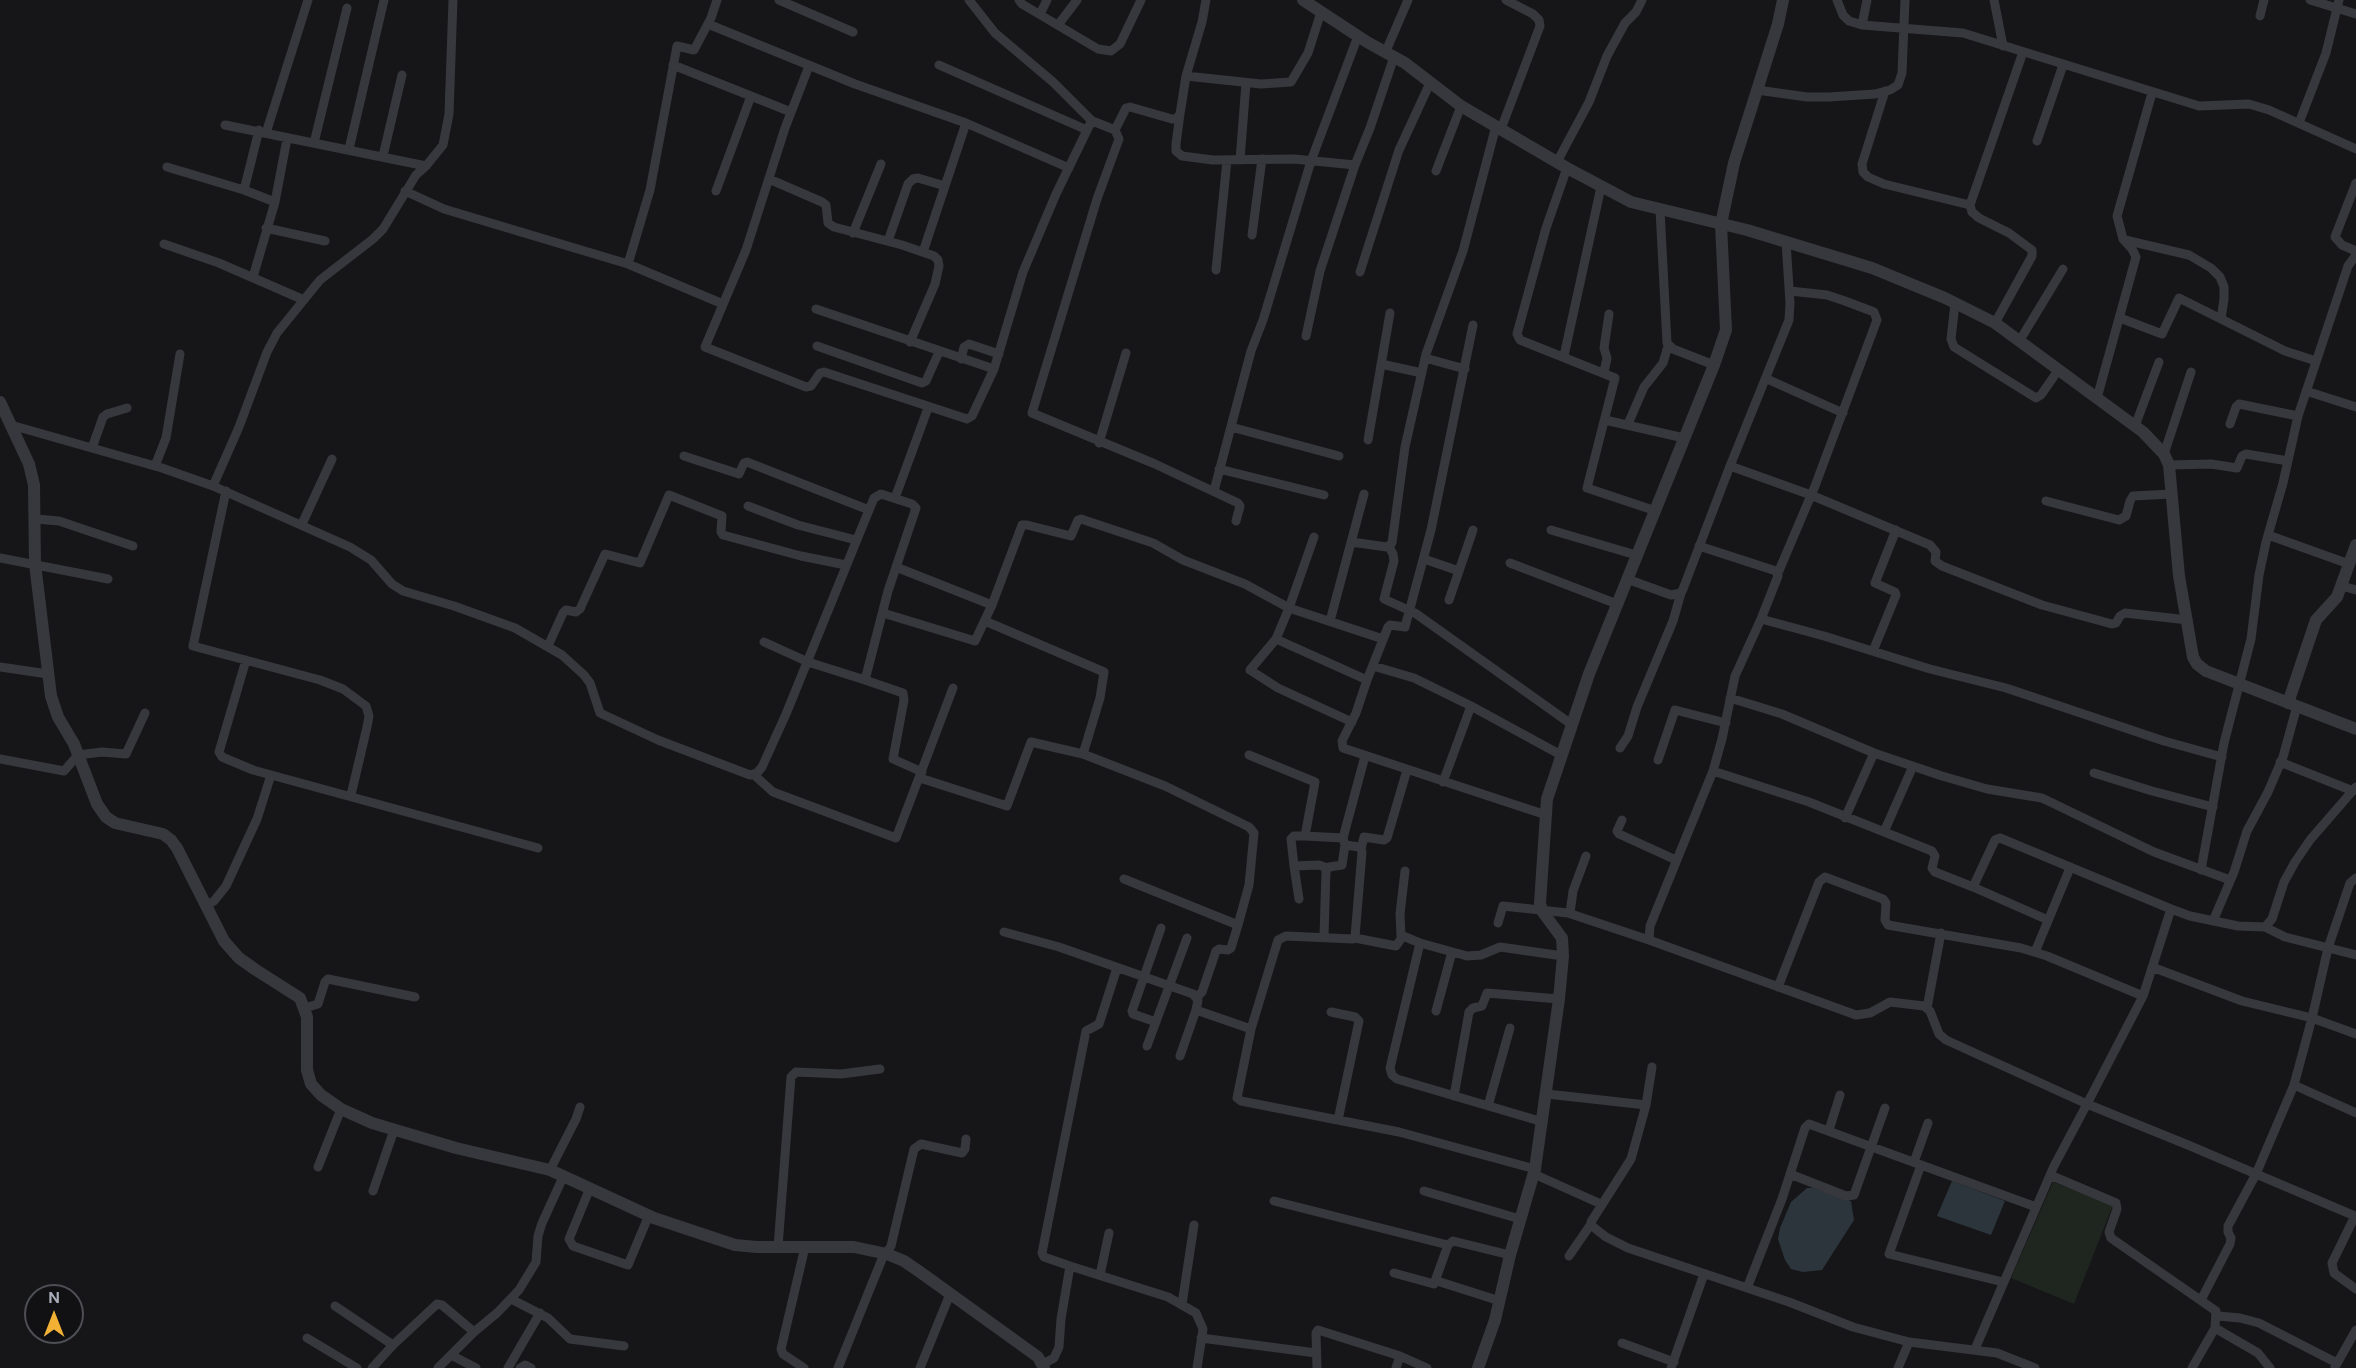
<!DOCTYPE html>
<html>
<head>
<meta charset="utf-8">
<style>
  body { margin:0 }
  #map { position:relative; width:2356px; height:1368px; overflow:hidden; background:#161618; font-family:"DM Sans",sans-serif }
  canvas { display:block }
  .north { position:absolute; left:24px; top:1284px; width:60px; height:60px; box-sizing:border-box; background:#111113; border:2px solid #4d4f55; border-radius:50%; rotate:0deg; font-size:16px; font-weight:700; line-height:24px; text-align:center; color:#a8adb8 }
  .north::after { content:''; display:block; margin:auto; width:21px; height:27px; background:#f2b134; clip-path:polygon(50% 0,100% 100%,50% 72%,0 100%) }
</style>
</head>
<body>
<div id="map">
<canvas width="2356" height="1368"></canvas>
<div class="north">N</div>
</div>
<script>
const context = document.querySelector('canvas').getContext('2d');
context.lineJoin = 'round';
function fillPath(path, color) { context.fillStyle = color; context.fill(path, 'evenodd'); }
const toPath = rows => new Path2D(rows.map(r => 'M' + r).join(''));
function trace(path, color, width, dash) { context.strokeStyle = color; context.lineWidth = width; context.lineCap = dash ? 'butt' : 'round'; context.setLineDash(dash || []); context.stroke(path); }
fillPath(toPath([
  [2053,1182,2113,1205,2074,1304,2011,1278]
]), '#1e261f');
fillPath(toPath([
  [1952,1181,2005,1201,1991,1235,1937,1216],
  [1807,1188,1813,1188,1851,1201,1854,1220,1822,1270,1803,1272,1791,1269,1785,1260,1778,1239,1780,1228,1791,1202]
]), '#2c353c');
trace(toPath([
  [779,0,853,32],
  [969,0,995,33,1053,82,1093,122],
  [1019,0,1022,4,1098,49,1111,51,1120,44,1141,0],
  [1837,0,1843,15,1849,21,1862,25,1963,33,2199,106,2249,104,2269,110,2356,149],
  [1994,0,2003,46],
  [2310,0,2356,14],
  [1040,14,1047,0],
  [2260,16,2264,0],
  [708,24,855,84,966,123,1069,168],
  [1058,25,1077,0],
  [1862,25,1867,0],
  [1386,51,1408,0],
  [673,65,791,112],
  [939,65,1087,130],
  [809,66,785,128,746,250,705,347,806,387,811,386,820,373,824,372,967,419,972,416,994,369,1023,272,1056,194,1090,124,1095,122,1115,130,1126,108,1130,107,1172,119,1176,119,1180,114,1186,76,1202,22,1206,0],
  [1186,76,1261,84,1291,82,1308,53,1321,12],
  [1757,90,1807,97,1829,97,1875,94,1890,90,1898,85,1902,73,1905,0],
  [1885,91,1862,164,1863,172,1868,177,1884,184,1970,205],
  [1180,114,1176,144,1176,151,1182,156,1213,160,1294,159,1355,165],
  [2299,123,2326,53,2339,0],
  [225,125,426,166],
  [1501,129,1540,26,1539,20,1533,14,1506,0],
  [1115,130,1119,139,1097,199,1032,413,1155,464,1238,503,1240,506,1236,521],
  [266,133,308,0],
  [2037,141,2063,65],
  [314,143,347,8],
  [349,149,384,0],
  [383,156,402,75],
  [1240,160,1246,83],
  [1557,162,1589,102,1607,56,1625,23,1636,12,1642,0],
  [167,167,244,190,275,202],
  [1567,168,1546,228,1517,334,1520,340,1615,378,1587,488,1656,511],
  [1436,171,1461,106],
  [769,179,822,202,826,205,828,223,834,227,902,245,934,256,938,260,939,266,935,284,910,342],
  [2356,183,2335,237,2342,245,2356,251],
  [244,190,259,130],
  [405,191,444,209,628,264,723,304],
  [716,191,751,96],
  [1660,210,1667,343,1673,349,1714,365],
  [266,228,325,241],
  [853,233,881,164],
  [1252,235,1262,159],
  [2125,240,2189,255,2211,268,2220,277,2224,287,2224,299,2221,319],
  [888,241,908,184,913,179,918,178,945,186],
  [164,244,219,263,304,300],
  [923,252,966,123],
  [628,264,650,190,677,46,694,50,711,18,717,0],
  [1216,270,1227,160],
  [1360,272,1399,150,1430,83],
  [253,277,275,202,287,139],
  [1955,304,1951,339,1954,347,2036,398,2041,395,2059,369],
  [816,309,994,369],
  [2120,318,2162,334,2179,298,2285,351,2316,361],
  [1995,323,2032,256,2032,250,2009,233,1979,218,1972,212,1970,205,2023,52],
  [1306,336,1320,271,1355,165,1370,128,1394,57],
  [2020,340,2063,269],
  [817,346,922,383,926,381,939,352],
  [1564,356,1601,187],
  [1425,358,1465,369],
  [961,359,964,347,969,344,999,354],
  [1381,364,1422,373],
  [1604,372,1607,358,1604,348,1609,314],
  [1767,379,1843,413],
  [2306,391,2356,407],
  [2097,398,2136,257,2132,249,2123,239,2117,216,2152,93],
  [1605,420,1684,438],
  [1628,424,1644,387,1663,363,1668,346],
  [2230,424,2236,407,2239,404,2298,416],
  [11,425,162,468,213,486,350,547,371,560,392,584,403,591,454,606,515,628,562,655,584,675,590,683,600,713,658,740,750,775,757,773,762,767,786,714,869,510],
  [2135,426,2159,362],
  [1231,427,1339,456],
  [1368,440,1390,313],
  [1099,443,1126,353],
  [92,448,103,417,107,414,127,408],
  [2164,454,2191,372],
  [684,456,739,474,744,463,747,462,869,510,874,498,881,494,912,504,916,508,888,591,865,680,808,662,764,642],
  [2169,465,2211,464,2237,468,2242,456,2246,454,2288,461],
  [155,466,166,438,180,354],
  [1730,466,1811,495,1930,545,1936,552,1935,561,1942,566,2042,605,2112,624,2116,623,2120,616,2125,613,2188,620],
  [1219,469,1324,495],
  [213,486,239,427,267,352,277,333,320,280,373,239,383,229,416,175,426,166,443,145,449,114,453,0],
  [226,491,193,646,320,680,343,689,366,706,369,716,367,727,351,795],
  [1214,491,1251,351,1263,320,1311,161,1358,36],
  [895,498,928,408],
  [2046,501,2119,520,2126,516,2130,501,2133,496,2171,494],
  [748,506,798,525,856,540],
  [36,519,59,521,133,546],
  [302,524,332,459],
  [1551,530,1636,555],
  [2268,535,2349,564],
  [1314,537,1289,608,1383,639],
  [1351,542,1387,547,1392,543,1405,447,1426,354,1463,251,1496,126],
  [1389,547,1393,554,1394,561,1384,599,1415,613,1571,724],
  [0,558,108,579],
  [1424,559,1459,571,1473,530],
  [1510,563,1617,604],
  [896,567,992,605],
  [1778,573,1815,486,1877,320,1874,312,1845,301,1827,295,1790,291],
  [1627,579,1671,595,1681,593,1683,589,1730,466,1789,320,1790,303,1786,242],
  [2342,586,2356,590],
  [1449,600,1459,571],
  [883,613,975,641,992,605,1022,525,1027,525,1071,536,1078,520,1081,519,1153,543,1183,560,1245,584,1289,608,1276,639,1250,670,1278,688,1352,722],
  [1761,619,1824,636,1930,669,2006,688,2164,741,2222,757],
  [985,621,1104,672,1100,698,1083,754,1165,786,1249,827,1254,833,1249,885,1238,925,1124,879],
  [1330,621,1364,494],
  [1276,639,1367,680,1388,627,1390,625,1405,627,1431,530,1473,325],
  [548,646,563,613,566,610,576,612,580,609,605,554,640,563,669,495,722,516,721,532,723,535,801,556,846,565],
  [1873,651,1896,595,1895,592,1875,583,1896,530],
  [246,660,219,752,222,757,253,770,538,848],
  [1373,666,1414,678,1471,706,1443,782],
  [0,667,48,674],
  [865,680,903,693,904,700,893,759,922,772],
  [1367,680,1356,713,1342,741,1343,748,1546,815],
  [1730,698,1782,714,1874,753,1942,776,1987,789,2042,798,2154,852,2230,880],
  [1471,706,1561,755],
  [1620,748,1628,736,1637,707,1673,621,1681,593],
  [1249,755,1315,782,1305,836,1294,836,1291,839,1294,866],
  [1365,756,1343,838,1345,845,1360,847,1362,852,1355,937,1353,939,1286,936,1278,940,1251,1029,1237,1098,1241,1101,1399,1132,1535,1169],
  [0,759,64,771,78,755,102,752,126,754,145,713],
  [1658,760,1675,710,1726,723],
  [2280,762,2353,791],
  [1713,771,1809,802,1932,851,1935,856,1932,868,1935,872,1973,887,1995,840,2000,838,2171,909],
  [2094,773,2152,791,2213,807],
  [753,774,773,792,896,838,953,688],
  [920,778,1007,806,1031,742,1083,754],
  [1845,818,1874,753],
  [1622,820,1617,831,1619,834,1676,860],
  [1884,832,1913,766],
  [1305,836,1343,838],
  [1361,849,1364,837,1384,840,1387,838,1407,770],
  [2201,870,2224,743,2251,639,2259,575,2266,542,2283,483,2298,416,2348,266,2356,255],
  [1973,887,2048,920],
  [1299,899,1294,866,1319,865,1327,868],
  [206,906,214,901,226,886,257,819,271,775],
  [1570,913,1573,891,1586,856],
  [2213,921,2234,872,2247,831,2268,792,2283,757,2297,706],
  [1498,923,1503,906,1568,913,1649,940,1650,926,1713,771,1722,739,1735,676,1761,619,1778,576,1776,571,1699,546],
  [2265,927,2285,937,2356,955],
  [1004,932,1059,947,1193,994,1198,1000,1196,1010,1251,1029],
  [1324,936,1326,871,1329,867,1342,865,1345,845],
  [1401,936,1400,914,1405,871],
  [1355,938,1396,946,1403,936,1420,943],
  [1649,940,1856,1015,1870,1013,1890,1002,1924,1006,1930,1011,1939,1034,1946,1040,2087,1104,2143,996,2171,909,2190,916,2238,926,2265,927,2272,919,2284,882,2295,862,2310,840,2356,787],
  [2035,952,2070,868],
  [2152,967,2242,1001,2312,1018,2356,1034],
  [1778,987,1819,882,1825,877,1883,899,1886,903,1885,920,1888,925,2021,948,2047,956,2143,996],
  [1197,997,1202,992,1216,951,1219,949,1228,950,1231,948,1238,925],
  [305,1008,318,1004,325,982,328,979,415,997],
  [1927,1008,1941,933],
  [1436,1011,1452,952],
  [1331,1012,1355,1017,1359,1021,1338,1120],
  [1156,1022,1133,1014,1132,1011,1161,928],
  [1147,1046,1187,938],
  [1180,1056,1196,1010],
  [2294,1085,2356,1113],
  [1547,1094,1646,1105,1652,1067],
  [1454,1096,1469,1012,1473,1008,1482,1006,1487,993,1559,999],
  [1646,1105,1631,1159,1591,1222,1592,1226,1606,1237,1628,1248,1789,1302,1853,1327,1909,1342,1997,1353,2035,1368],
  [1488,1106,1510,1028],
  [1543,1122,1397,1079,1392,1075,1390,1068,1420,943,1467,956,1481,955,1500,947,1563,956],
  [1829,1130,1840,1095],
  [1914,1162,1928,1123],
  [1921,1165,1889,1254,2003,1282],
  [318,1167,341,1109],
  [550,1170,576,1119,580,1107],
  [1534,1174,1601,1204],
  [1790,1174,1846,1196,1854,1195,1885,1108],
  [2050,1175,2116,1203,2117,1209,2109,1232,2111,1238,2216,1311,2215,1328,2258,1353,2270,1368],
  [590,1188,569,1239,573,1246,628,1265,649,1215],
  [373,1191,394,1130],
  [1424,1191,1520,1219],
  [1274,1201,1448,1245],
  [778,1247,791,1077,796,1072,841,1074,880,1069],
  [1569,1256,1591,1224],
  [1070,1266,1168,1297,1196,1313,1203,1329,1197,1368],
  [1394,1273,1434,1284,1448,1245,1453,1241,1510,1255],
  [1100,1275,1109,1233],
  [1437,1281,1500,1301],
  [1747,1288,1782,1199,1805,1128,1809,1124,2036,1207],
  [511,1299,548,1318,570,1339,624,1346],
  [2201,1300,2230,1244,2231,1238,2228,1232,2228,1226,2256,1174,2294,1085,2312,1018,2328,948,2350,883,2356,878],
  [1182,1304,1194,1225],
  [335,1306,393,1345],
  [2218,1316,2240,1318,2259,1323,2337,1363],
  [307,1338,357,1368],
  [1201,1338,1316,1353],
  [1622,1343,1674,1362],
  [1975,1349,2054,1166,2087,1104,2188,1145,2355,1216,2332,1263,2334,1273,2356,1289],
  [451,1355,476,1368],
  [1400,1356,1427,1368],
  [1043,1364,1054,1358,1059,1347,1061,1319,1070,1266,1044,1257,1042,1253,1086,1031,1099,1024,1117,968],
  [2335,1367,2356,1330],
  [372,1368,393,1345,437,1304,442,1305,474,1332],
  [438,1368,474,1332,497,1313,519,1290,536,1262,538,1236,542,1223,564,1175],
  [508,1368,540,1313],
  [520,1368,525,1365,531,1368],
  [804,1368,783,1354,781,1349,805,1247],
  [838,1368,882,1259,891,1246,914,1149,921,1144,962,1153,965,1149,966,1139],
  [920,1368,950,1294],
  [1317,1368,1316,1333,1318,1330,1400,1356,1396,1368],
  [1671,1368,1704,1274],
  [1898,1368,1909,1342],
  [2192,1368,2215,1328]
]), '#37383d', 9);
trace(toPath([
  [1303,0,1367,42,1405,63,1461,106,1567,168,1631,202,1747,230,1872,268,1945,298,1995,323,2143,432,2164,454,2169,465,2179,576,2193,657,2197,664,2206,671,2356,729],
  [0,402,29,464,34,485,35,564,51,696,58,717,74,744,97,804,106,817,115,823,163,834,171,840,177,848,224,941,239,958,256,970,300,998,307,1017,307,1070,311,1084,321,1095,341,1109,372,1123,456,1148,550,1170,654,1218,735,1245,757,1247,854,1247,887,1254,904,1261,920,1272,1038,1357,1044,1368],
  [2288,703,2316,620,2337,597,2356,545],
  [1478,1368,1495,1320,1510,1255,1535,1169,1559,999,1563,956,1562,938,1542,911,1540,903,1547,799,1589,674,1714,365,1726,330,1721,224,1734,163,1778,24,1783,0]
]), '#37383d', 12);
</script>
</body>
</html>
